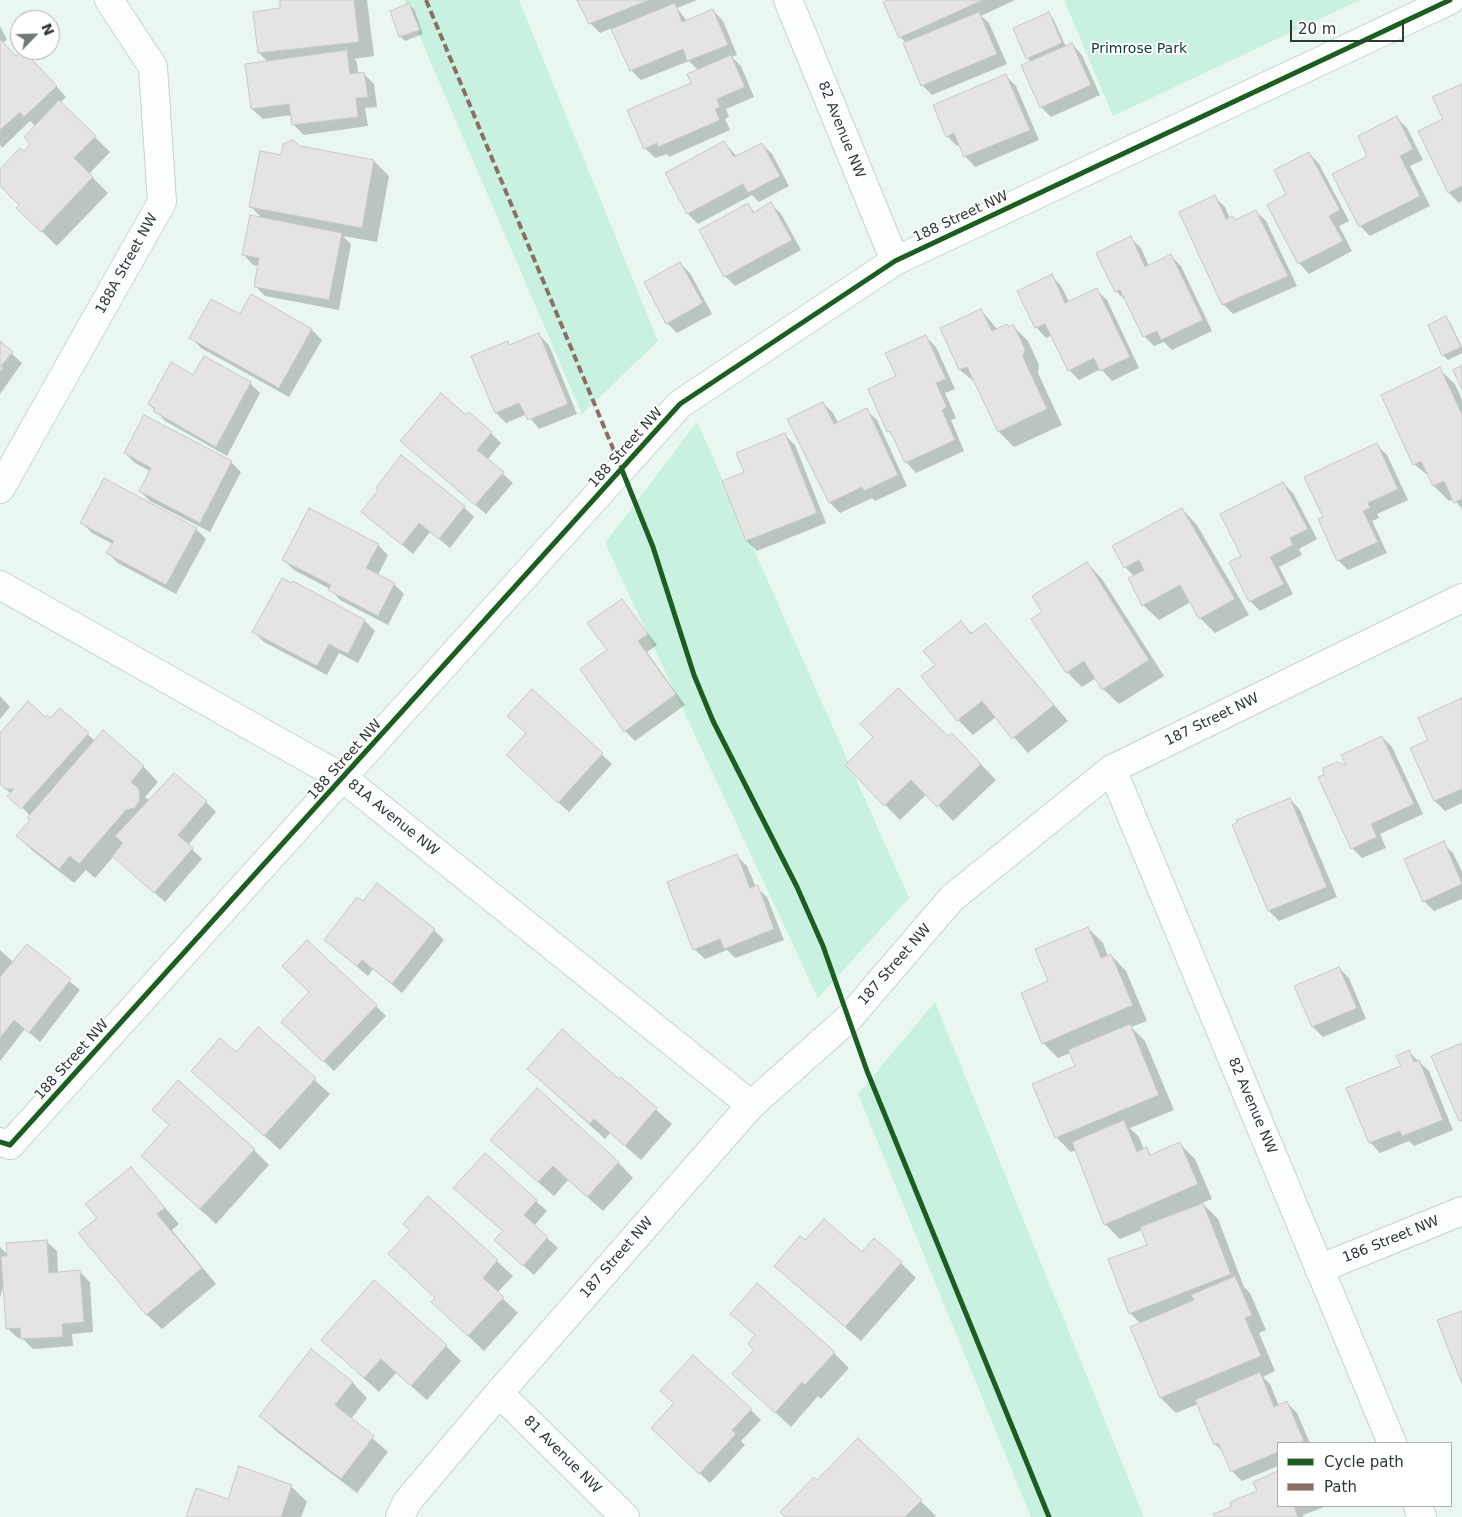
<!DOCTYPE html>
<html>
<head>
<meta charset="utf-8">
<style>
  body { margin:0 }
  #map { position:relative; width:1462px; height:1517px; overflow:hidden; background:#e9f7f0; font-family:"DejaVu Sans",sans-serif }
  canvas { display:block }
  .legend { position:absolute; left:1277px; top:1442px; width:175px; height:65px; box-sizing:border-box; background:#fff; border:1px solid #abb0ae; margin:0; padding:6px 9px; list-style:none; font-size:15px; color:#2d3934 }
  .legend li { display:flex; align-items:center; gap:10px; height:25px }
  .legend b { width:25px; border:1px solid #abb0ae }
  .north { position:absolute; left:10px; top:10px; width:50px; height:50px; box-sizing:border-box; background:#fff; border:1px solid #abb0ae; border-radius:50%; rotate:66deg; font-size:14px; font-weight:700; line-height:20px; text-align:center; color:#2d3934 }
  .north::after { content:''; display:block; margin:auto; width:18px; height:22px; background:#6f7c76; clip-path:polygon(50% 0,100% 100%,50% 72%,0 100%) }
  .scale { position:absolute; left:1290px; top:20px; width:114px; height:22px; box-sizing:border-box; border:2px solid #2d3934; border-top:0; padding-left:6px; font-size:15px; line-height:18px; white-space:nowrap; color:#2d3934; -webkit-text-stroke:4px #fff; paint-order:stroke }
</style>
</head>
<body>
<div id="map">
<canvas width="1462" height="1517"></canvas>
<ul class="legend">
<li><b style="height:6px;background:#1b5e20"></b>Cycle path</li>
<li><b style="height:6px;background:#8d6e63"></b>Path</li>
</ul>
<div class="north">N</div>
<div class="scale">20 m</div>
</div>
<script>
const context = document.querySelector('canvas').getContext('2d');
context.lineJoin = 'round';
function fillPath(path, color) { context.fillStyle = color; context.fill(path, 'evenodd'); }
const toPath = rows => new Path2D(rows.map(r => 'M' + r).join(''));
function trace(path, color, width, dash) { context.strokeStyle = color; context.lineWidth = width; context.lineCap = dash ? 'butt' : 'round'; context.setLineDash(dash || []); context.stroke(path); }
function write(font, color, halo, rows, align = 'center') {
  context.font = font + ' "DejaVu Sans",sans-serif'; context.lineWidth = 4; context.setLineDash([]); context.textBaseline = 'middle'; context.strokeStyle = halo; context.fillStyle = color; for (const [text, x, y, turn = 0] of rows) {
    context.save(); context.translate(x, y); context.rotate((+turn || 0) * Math.PI / 180); context.textAlign = isNaN(turn) ? turn : align; if (halo) context.strokeText(text, 0, 0); context.fillText(text, 0, 0); context.restore();
  }
}
fillPath(toPath([
  [404,0,519,0,658,341,582,414],
  [1064,0,1360,0,1113,116],
  [697,422,909,898,818,998,605,543],
  [935,1002,1144,1517,1031,1517,858,1094]
]), '#c8f2df');
fillPath(toPath([
  [281,0,367,0,374,56,354,59,357,62,358,74,364,74,374,84,377,107,365,108,368,126,304,135,294,125,292,115,263,119,252,109,268,62,259,53,282,9],
  [579,0,697,0,677,8,687,21,713,10,723,21,737,55,732,57,741,66,754,97,726,109,729,117,725,119,730,130,669,157,667,154,655,158,645,148,692,84,698,70,689,61,641,80,631,70,612,28,600,33,590,23],
  [891,0,1015,0,981,16,989,23,1007,64,932,95,922,85,906,43,900,37,885,3],
  [409,5,414,9,423,34,405,41,400,36],
  [1048,14,1053,18,1066,47,1072,44,1082,55,1100,95,1051,117,1041,107,1031,62,1027,58],
  [0,26,7,40,2,43,17,58,33,61,66,97,60,103,110,152,89,174,108,193,57,246,33,223,21,205,0,185,0,171,32,144,36,127,30,121,2,148,0,145],
  [1006,76,1016,86,1039,140,975,167,965,156,960,145,957,146,947,136],
  [1462,85,1462,201,1459,203,1449,193,1419,131,1444,119],
  [1397,118,1407,128,1423,160,1410,166,1430,206,1370,236,1360,226,1369,157],
  [288,142,299,147,374,161,389,176,377,242,343,236,351,244,339,310,265,296,255,286,259,266,253,265,243,254,263,219,251,207,283,157,282,149],
  [724,142,737,157,762,144,772,154,789,186,759,202,752,195,698,224,688,214,667,174],
  [1309,153,1319,164,1349,221,1339,226,1352,251,1309,274,1299,263,1287,195],
  [1215,197,1225,207,1230,219,1235,221,1256,211,1266,221,1297,286,1233,314,1223,304],
  [771,204,781,214,801,250,735,286,725,276,748,205,755,213],
  [1131,238,1141,248,1149,266,1171,256,1181,266,1212,331,1172,350,1164,342,1154,346,1144,336,1126,301,1116,291],
  [680,263,690,273,712,314,677,333,667,323],
  [1051,275,1061,286,1069,302,1096,290,1107,300,1139,368,1112,381,1101,369,1079,380,1069,370,1052,335,1046,338,1036,327],
  [981,310,998,330,1013,326,1028,341,1039,365,1038,373,1062,425,1014,447,999,432,977,384,960,370,942,329],
  [240,316,312,330,322,340,289,397,201,348,191,337],
  [1446,317,1450,322,1462,347,1462,353,1448,360,1443,355],
  [539,335,549,345,577,414,539,429,527,414,506,423,496,413,507,342,511,346],
  [926,337,936,347,955,389,945,393,956,418,951,420,964,451,916,473,906,462,895,438,888,431,897,377],
  [0,343,22,363,0,394],
  [1439,369,1455,384,1462,400,1462,509,1454,499,1449,501,1434,486,1431,478,1414,464],
  [194,376,250,383,260,393,227,456,165,421,149,404],
  [823,403,833,413,838,423,866,410,877,420,907,486,875,501,872,498,840,513,830,503],
  [467,417,491,433,501,443,487,460,513,483,486,514,412,451],
  [785,435,795,445,826,523,757,551,747,541,723,482,746,473],
  [1377,445,1387,455,1408,500,1377,514,1379,518,1372,521,1387,553,1348,570,1338,560,1324,518],
  [125,453,231,462,241,472,210,532,150,501,140,491,150,471,135,463],
  [1283,483,1293,493,1317,539,1299,549,1302,555,1279,567,1293,594,1260,611,1250,601,1243,557],
  [464,507,474,517,450,548,430,532,413,554,363,512],
  [1182,509,1197,525,1249,615,1215,633,1200,618,1191,602,1159,620,1143,605,1134,576,1125,567],
  [82,523,196,529,206,539,176,594,118,563,108,553,113,544,92,533],
  [378,545,388,555,378,575,394,584,404,594,388,625,340,600,330,589,294,570,284,560],
  [1087,563,1102,579,1164,676,1119,704,1103,689,1096,678,1082,687,1067,672,1044,613],
  [292,585,365,621,375,631,358,663,339,653,327,675,264,642,254,632],
  [622,600,657,645,647,652,685,705,635,741,625,731,609,650],
  [960,622,973,634,985,625,1068,721,1028,753,996,717,973,735,958,720,936,665],
  [532,690,612,764,569,812,517,765,528,733],
  [0,696,10,707,0,719],
  [1462,700,1462,803,1445,811,1435,801,1411,749,1429,741],
  [60,710,95,741,143,766,158,782,145,797,150,801,206,802,216,812,188,845,202,859,165,902,114,856,95,878,86,870,74,883,33,851,18,836,31,821,30,816,0,782,0,735,45,719,50,720],
  [1382,737,1392,747,1423,814,1380,834,1386,848,1362,858,1352,848,1348,767],
  [948,738,967,750,996,780,953,821,927,794,900,820,846,765],
  [1290,799,1300,810,1337,897,1279,921,1269,911],
  [1443,843,1453,853,1462,872,1462,899,1434,911,1424,901],
  [737,856,747,866,756,887,767,897,784,940,735,958,727,950,705,959,694,949],
  [1088,928,1103,943,1108,956,1111,955,1126,971,1147,1021,1131,1027,1145,1041,1174,1110,1130,1128,1139,1137,1144,1150,1153,1156,1180,1144,1195,1159,1212,1199,1202,1203,1218,1219,1244,1287,1250,1293,1266,1330,1259,1333,1275,1371,1263,1377,1270,1384,1279,1406,1287,1403,1297,1413,1310,1443,1278,1443,1278,1466,1242,1481,1232,1471,1224,1453,1215,1444,1198,1404,1176,1413,1161,1398,1131,1328,1141,1324,1130,1313,1149,1245,1142,1230,1120,1239,1105,1224,1076,1150,1071,1152,1056,1137,1076,1067,1070,1053,1058,1058,1043,1043,1050,982],
  [434,930,444,940,402,993,373,969,368,976,325,940],
  [27,946,80,990,40,1042,25,1029,0,1061,0,950,13,962],
  [1339,968,1349,978,1366,1019,1323,1037,1313,1027,1296,986],
  [376,1006,386,1016,334,1071,293,1032],
  [258,1029,330,1094,280,1150,193,1071,236,1054],
  [1409,1052,1429,1071,1453,1130,1414,1146,1409,1141,1380,1153,1370,1142],
  [528,1069,619,1081,621,1078,672,1124,641,1160,610,1133,605,1139],
  [170,1126,254,1150,269,1165,216,1224,158,1171],
  [485,1155,547,1211,534,1226,558,1248,534,1275,506,1250,504,1232],
  [507,1155,618,1162,633,1178,603,1211,568,1180,554,1196],
  [131,1168,179,1224,172,1230,216,1284,162,1329,146,1314,98,1218],
  [428,1198,513,1276,497,1293,518,1313,484,1351,448,1317,437,1299],
  [46,1241,57,1251,58,1273,80,1272,90,1282,93,1332,72,1334,73,1346,33,1349,22,1338,18,1338,7,1328,4,1284,0,1298,0,1247,8,1255],
  [806,1242,901,1263,916,1278,861,1341,791,1281],
  [732,1314,834,1353,849,1368,821,1399,818,1396,791,1427,734,1374,755,1350,756,1336],
  [446,1346,461,1361,427,1400,396,1373,379,1392,338,1355],
  [352,1382,367,1398,351,1419,388,1452,357,1493,276,1431,261,1416],
  [661,1391,751,1410,761,1420,741,1441,745,1445,710,1483,663,1438,675,1404],
  [858,1440,936,1516,934,1517,787,1517,817,1482],
  [1278,1473,1278,1506,1327,1506,1303,1515,1303,1517,1215,1517,1259,1491,1255,1482],
  [291,1486,307,1502,301,1517,188,1517,228,1501]
]), '#0003');
const building = toPath([
  [280,0,354,0,359,42,258,53,253,12,280,8,280,0],
  [577,0,649,0,589,24,577,0],
  [888,0,983,0,899,38,883,2,888,0],
  [409,3,420,30,399,37,390,11,409,3],
  [675,3,682,22,713,9,728,45,687,61,683,49,630,71,611,29,675,3],
  [979,12,997,54,921,86,903,43,979,12],
  [1049,12,1062,43,1026,59,1013,28,1049,12],
  [0,39,16,56,23,50,57,86,24,117,20,112,0,130,0,39],
  [1072,43,1091,85,1040,108,1021,65,1072,43],
  [347,50,350,74,364,72,368,97,356,98,358,117,292,125,289,104,251,109,245,64,347,50],
  [731,55,745,87,717,99,720,107,715,109,720,120,658,147,657,143,644,149,627,110,691,83,687,74,731,55],
  [1006,74,1030,130,964,157,954,133,946,137,933,105,1006,74],
  [1462,84,1462,186,1448,193,1418,131,1443,119,1432,97,1462,84],
  [59,100,96,136,74,158,93,177,41,232,16,208,19,205,0,186,0,169,20,148,24,151,30,144,24,137,59,100],
  [1397,116,1413,149,1400,156,1420,196,1359,227,1332,174,1367,156,1358,136,1397,116],
  [293,140,300,146,374,160,362,228,249,207,260,151,281,155,283,144,293,140],
  [724,141,734,157,762,143,780,176,748,193,743,184,687,214,665,173,724,141],
  [1309,152,1340,210,1329,216,1343,241,1298,264,1267,205,1286,194,1274,170,1309,152],
  [1215,195,1226,219,1232,216,1235,220,1256,210,1288,276,1222,305,1179,212,1215,195],
  [771,202,792,240,724,277,699,230,748,203,753,213,771,202],
  [250,215,342,233,329,300,254,287,259,258,242,255,250,215],
  [1131,236,1145,267,1171,254,1203,320,1161,340,1157,331,1143,337,1120,290,1115,292,1096,253,1131,236],
  [680,262,703,303,666,324,644,282,680,262],
  [1052,274,1065,303,1097,288,1130,357,1100,371,1094,358,1068,371,1045,324,1035,328,1017,291,1052,274],
  [251,294,312,329,279,388,189,338,211,299,240,314,251,294],
  [981,309,992,331,1007,324,1009,327,1013,324,1025,349,1023,357,1047,409,998,432,967,367,959,370,940,328,981,309],
  [1446,316,1461,347,1442,356,1428,325,1446,316],
  [539,333,568,404,528,420,519,403,495,413,471,356,508,341,509,345,539,333],
  [926,335,946,379,936,383,947,407,942,410,955,440,905,463,890,431,887,432,868,389,896,376,885,353,926,335],
  [0,341,13,352,1,366,3,368,0,372,0,341],
  [204,356,251,382,216,447,153,411,155,408,148,404,171,362,193,375,204,356],
  [1462,365,1462,390,1453,370,1462,365],
  [1440,367,1462,415,1462,499,1454,503,1444,481,1433,486,1421,461,1413,465,1381,395,1440,367],
  [441,393,466,415,469,412,492,432,477,450,504,472,475,505,400,441,441,393],
  [823,402,834,424,867,408,898,475,864,491,862,487,829,503,787,419,823,402],
  [144,415,232,461,200,523,139,491,151,468,124,453,144,415],
  [785,433,817,513,746,541,722,481,744,472,736,453,785,433],
  [1377,443,1398,489,1368,503,1370,508,1363,511,1378,542,1337,561,1318,519,1323,517,1304,477,1377,443],
  [401,455,465,506,439,539,419,523,402,545,361,512,378,490,376,488,401,455],
  [104,478,197,528,166,585,106,553,114,541,80,523,104,478],
  [1283,482,1308,529,1290,538,1293,545,1270,557,1284,584,1249,602,1229,562,1241,556,1220,514,1283,482],
  [309,508,379,544,366,568,395,583,378,616,328,590,331,585,282,560,309,508],
  [1182,508,1235,599,1199,619,1180,585,1142,606,1128,578,1144,570,1139,560,1124,568,1112,546,1182,508],
  [1087,562,1149,660,1102,690,1084,661,1066,673,1031,619,1042,612,1032,596,1087,562],
  [282,578,292,583,293,581,365,620,348,654,329,644,317,666,252,632,282,578],
  [622,599,648,634,638,641,676,694,624,732,580,669,607,650,587,623,622,599],
  [961,621,971,634,985,623,1054,705,1012,739,982,701,957,721,921,676,935,665,923,651,961,621],
  [898,688,948,736,952,733,981,764,937,807,911,780,884,806,845,765,873,737,860,724,898,688],
  [532,689,603,753,558,803,506,755,526,733,507,716,532,689],
  [1462,698,1462,789,1434,801,1410,748,1428,740,1418,718,1462,698],
  [28,701,45,717,47,715,50,718,60,708,89,733,21,809,7,796,14,789,6,789,0,784,0,733,28,701],
  [103,730,144,766,131,782,139,789,140,800,135,808,126,810,79,864,70,856,59,869,16,836,30,820,27,818,103,730],
  [1382,736,1414,804,1371,824,1377,837,1351,849,1318,777,1324,775,1323,768,1337,762,1346,765,1341,755,1382,736],
  [174,773,207,801,178,835,193,848,154,893,112,856,123,843,115,836,174,773],
  [1290,798,1327,887,1268,911,1232,825,1238,822,1236,820,1290,798],
  [1444,841,1462,884,1423,902,1404,859,1444,841],
  [737,854,750,888,758,885,774,929,724,949,720,939,693,950,667,882,737,854],
  [377,883,435,929,392,984,362,960,357,966,324,940,357,897,363,901,377,883],
  [1088,927,1101,958,1111,954,1133,1005,1042,1044,1021,993,1048,981,1035,949,1088,927],
  [307,940,377,1005,323,1062,281,1022,309,992,282,966,307,940],
  [27,944,71,979,29,1033,14,1020,0,1038,0,977,27,944],
  [1339,967,1357,1008,1312,1027,1294,986,1339,967],
  [1130,1024,1159,1095,1055,1138,1032,1084,1075,1066,1068,1050,1130,1024],
  [258,1027,316,1078,264,1136,191,1071,220,1038,236,1052,258,1027],
  [562,1029,619,1079,621,1077,657,1108,625,1146,594,1119,590,1124,527,1069,562,1029],
  [1462,1043,1462,1120,1459,1121,1431,1056,1462,1043],
  [1409,1050,1414,1062,1419,1060,1443,1120,1402,1136,1400,1131,1369,1143,1346,1088,1401,1066,1396,1056,1409,1050],
  [178,1080,255,1149,200,1209,141,1156,169,1125,152,1110,178,1080],
  [537,1088,619,1162,587,1197,553,1166,538,1182,490,1140,537,1088],
  [1124,1120,1137,1152,1147,1147,1150,1155,1180,1142,1198,1184,1104,1225,1072,1142,1124,1120],
  [485,1153,537,1200,524,1215,548,1237,523,1266,494,1240,503,1231,453,1188,485,1153],
  [131,1167,165,1208,157,1214,202,1268,146,1315,78,1233,97,1218,85,1204,131,1167],
  [428,1196,498,1260,483,1278,504,1297,468,1336,431,1302,435,1298,388,1254,410,1230,403,1224,428,1196],
  [1203,1203,1231,1274,1129,1314,1108,1259,1147,1245,1140,1227,1203,1203],
  [824,1219,862,1252,874,1238,902,1262,845,1327,774,1266,800,1236,805,1240,824,1219],
  [47,1240,49,1273,80,1270,84,1322,62,1324,63,1337,21,1339,20,1328,6,1329,1,1256,7,1256,6,1243,47,1240],
  [1235,1276,1252,1315,1245,1318,1261,1356,1160,1398,1130,1327,1194,1300,1191,1295,1235,1276],
  [374,1280,447,1345,411,1386,381,1359,364,1378,321,1340,374,1280],
  [757,1283,835,1352,805,1385,802,1382,775,1413,732,1374,754,1350,748,1344,755,1335,730,1314,757,1283],
  [1462,1311,1462,1384,1437,1320,1462,1311],
  [311,1349,353,1382,335,1405,374,1436,341,1479,259,1416,311,1349],
  [693,1355,752,1409,732,1430,736,1434,699,1474,651,1428,674,1403,660,1391,693,1355],
  [1260,1372,1274,1407,1287,1401,1304,1441,1298,1443,1278,1443,1278,1452,1231,1472,1218,1443,1214,1445,1195,1400,1260,1372],
  [858,1438,922,1500,905,1517,785,1517,780,1512,814,1477,817,1480,858,1438],
  [239,1466,292,1485,281,1517,186,1517,196,1488,228,1499,239,1466],
  [1278,1471,1278,1506,1294,1506,1298,1517,1214,1517,1213,1514,1231,1507,1230,1502,1257,1491,1253,1482,1278,1471]
]);
fillPath(building, '#e5e4e2');
trace(building, '#c8c8c6', 1);
const street = toPath([
  [788,0,895,261],
  [0,489,162,202,153,67,109,0],
  [0,585,343,778,751,1105],
  [1112,769,1392,1443],
  [0,1142,10,1145,680,404,895,261,1450,0],
  [1319,1269,1462,1211],
  [499,1393,625,1517],
  [1418,1506,1422,1517],
  [400,1517,407,1502,499,1393,751,1105,850,1017,952,898,1112,769,1462,598]
]);
trace(street, '#c7d4ce', 30);
trace(street, '#fcfefd', 28);
trace(toPath([
  [426,0,622,470]
]), '#8d6e63', 4, [8, 4]);
trace(toPath([
  [622,470,653,547,694,675,713,721,797,887,823,946,867,1071,1049,1517],
  [0,1142,10,1145,680,404,895,261,1450,0]
]), '#1b5e20', 5);
write('14px', '#114131', '#fff', [
  ["Primrose Park",1139,49]
]);
write('14px', '#2d3934', '#fff', [
  ["82 Avenue NW",841,130,68],
  ["188 Street NW",961,217,-25],
  ["188A Street NW",127,264,-61],
  ["188 Street NW",626,448,-48],
  ["187 Street NW",1212,720,-26],
  ["188 Street NW",345,760,-48],
  ["81A Avenue NW",393,818,39],
  ["187 Street NW",895,965,-49],
  ["188 Street NW",72,1060,-48],
  ["82 Avenue NW",1252,1106,67],
  ["186 Street NW",1391,1240,-22],
  ["187 Street NW",617,1258,-49],
  ["81 Avenue NW",562,1455,45]
]);
</script>
</body>
</html>
